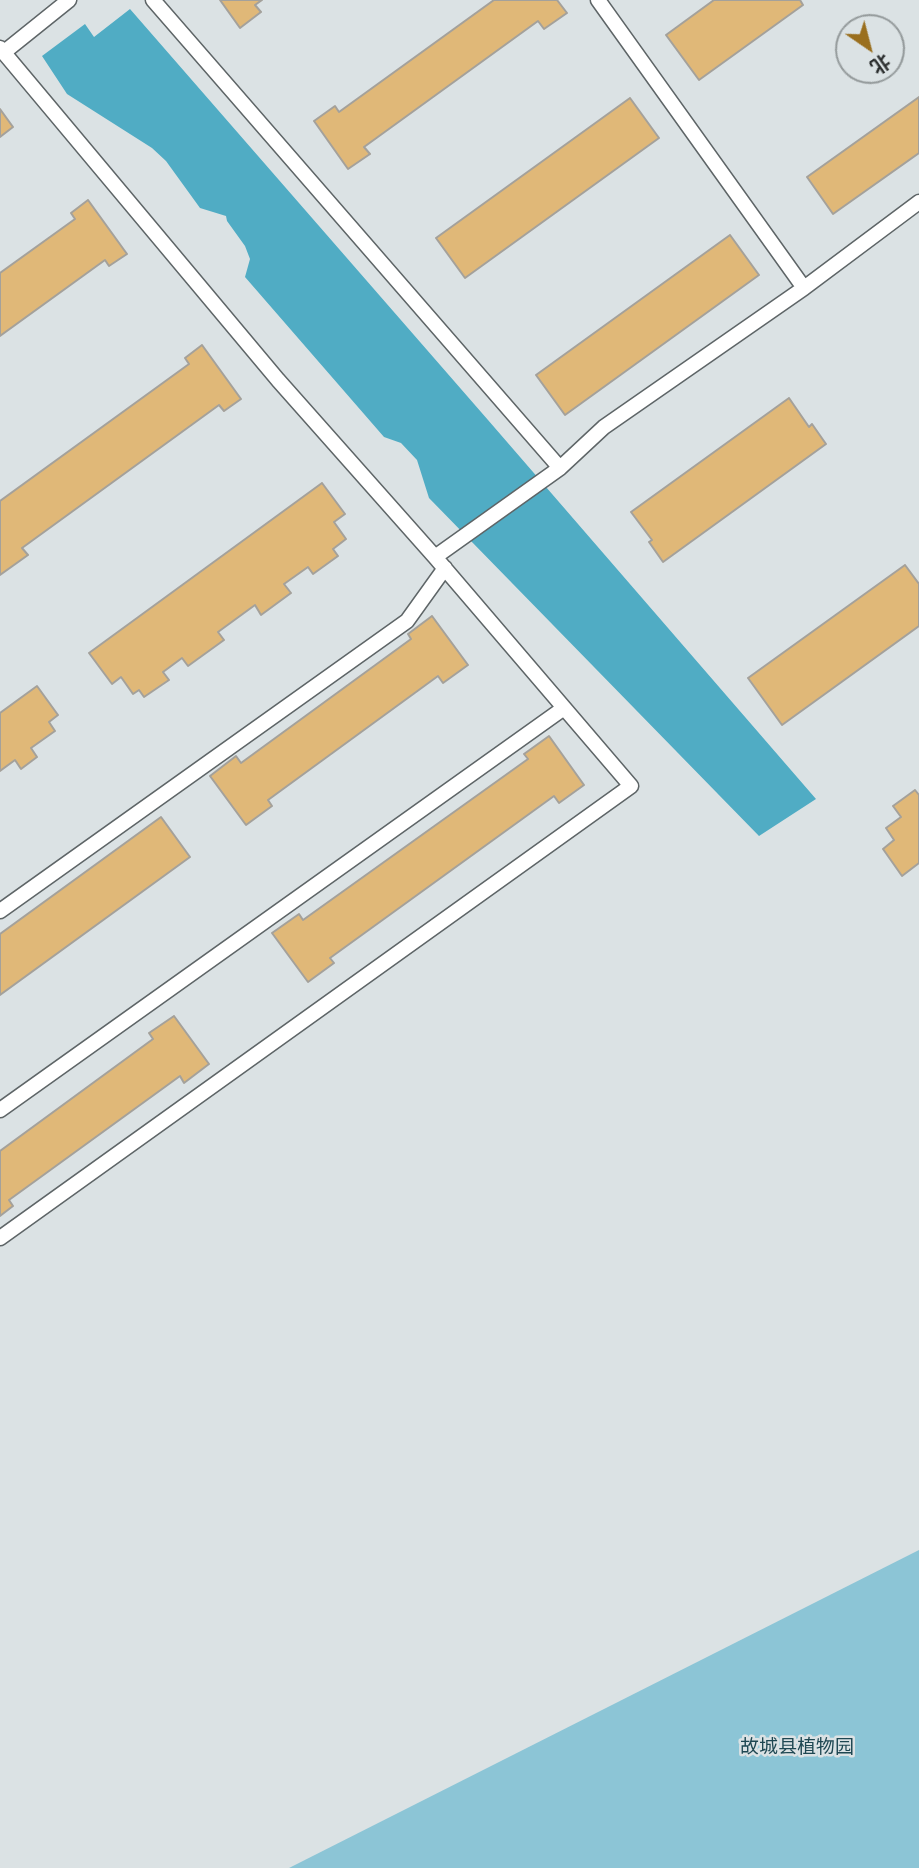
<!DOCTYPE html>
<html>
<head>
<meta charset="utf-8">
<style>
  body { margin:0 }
  #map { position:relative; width:919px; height:1868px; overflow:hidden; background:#dbe2e4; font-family:"Asap Condensed","Noto Sans SC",sans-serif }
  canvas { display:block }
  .north { position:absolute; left:835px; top:14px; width:70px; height:70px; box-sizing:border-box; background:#dbe2e4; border:2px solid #949a9b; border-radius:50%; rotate:145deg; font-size:19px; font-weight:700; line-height:28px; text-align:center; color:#2a2d2d }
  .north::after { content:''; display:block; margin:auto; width:24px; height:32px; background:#9a6f1e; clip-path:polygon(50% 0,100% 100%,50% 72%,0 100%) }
</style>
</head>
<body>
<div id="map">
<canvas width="919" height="1868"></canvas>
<div class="north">北</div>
</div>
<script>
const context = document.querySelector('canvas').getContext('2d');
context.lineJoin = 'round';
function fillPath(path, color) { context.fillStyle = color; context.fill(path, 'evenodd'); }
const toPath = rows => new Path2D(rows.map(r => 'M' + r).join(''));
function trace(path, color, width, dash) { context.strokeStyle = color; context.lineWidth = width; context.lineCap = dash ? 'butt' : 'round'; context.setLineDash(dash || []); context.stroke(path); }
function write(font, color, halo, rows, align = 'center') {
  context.font = font + ' "Asap Condensed","Noto Sans SC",sans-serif'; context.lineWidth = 5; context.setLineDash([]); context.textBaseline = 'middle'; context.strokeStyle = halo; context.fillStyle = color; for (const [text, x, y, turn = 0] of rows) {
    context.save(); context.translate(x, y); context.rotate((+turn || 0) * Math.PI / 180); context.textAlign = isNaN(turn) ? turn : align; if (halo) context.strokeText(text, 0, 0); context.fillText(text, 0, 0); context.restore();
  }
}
fillPath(toPath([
  [919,1550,919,1868,289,1868]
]), '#8cc5d6');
fillPath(toPath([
  [130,9,488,420,816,799,759,836,429,498,417,460,401,443,384,437,245,277,250,259,245,246,227,221,226,216,200,208,166,161,152,148,67,94,42,56,85,24,94,37]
]), '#50acc4');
const building = toPath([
  [220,0,262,0,255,5,261,12,240,28,220,0],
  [494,0,557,0,567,13,544,29,538,21,364,147,370,154,348,169,314,121,335,106,339,112,494,0],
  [714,0,800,0,803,5,699,80,666,35,714,0],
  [919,97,919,153,833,214,807,177,919,97],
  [630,98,659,138,465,278,436,238,630,98],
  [0,109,13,127,0,137,0,109],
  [88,200,127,254,109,266,105,260,0,336,0,273,75,219,71,213,88,200],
  [730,235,759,275,565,415,536,375,730,235],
  [202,345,241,399,224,411,219,405,22,548,28,555,0,575,0,501,189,364,185,358,202,345],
  [789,398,809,427,812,424,826,444,663,562,649,542,652,540,631,512,789,398],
  [322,483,345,514,334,522,346,539,333,549,338,556,313,574,308,567,284,584,291,593,261,615,255,605,218,632,224,640,188,666,182,658,163,672,169,680,144,697,139,690,133,694,121,677,112,684,89,653,322,483],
  [905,565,919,584,919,626,782,725,748,678,905,565],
  [432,616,468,665,443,683,438,676,268,800,272,806,246,825,210,776,236,756,241,763,411,639,408,634,432,616],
  [37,686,58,715,49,722,55,731,31,748,37,757,21,769,15,760,0,771,0,713,37,686],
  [549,736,584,785,559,803,554,796,330,958,334,963,308,982,272,933,299,914,303,920,528,759,524,754,549,736],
  [915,790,919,795,919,863,902,876,883,849,894,840,886,828,901,817,893,806,915,790],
  [161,817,190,857,0,995,0,934,161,817],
  [174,1016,209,1064,184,1083,180,1076,9,1200,13,1206,0,1216,0,1151,153,1039,149,1033,174,1016]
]);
fillPath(building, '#e0b878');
trace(building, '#a4a19b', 2);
const lane = toPath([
  [153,0,560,468,435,557],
  [0,48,278,380,435,557,631,786,0,1238],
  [3,53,69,0],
  [804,288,919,202],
  [560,468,604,427,804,288,598,0],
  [0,911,407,621,445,568],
  [0,1110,564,708]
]);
trace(lane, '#5e6567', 17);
trace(lane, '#fff', 14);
write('19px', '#1e4752', '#dbe2e4', [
  ["故城县植物园",797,1747]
]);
</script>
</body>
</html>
